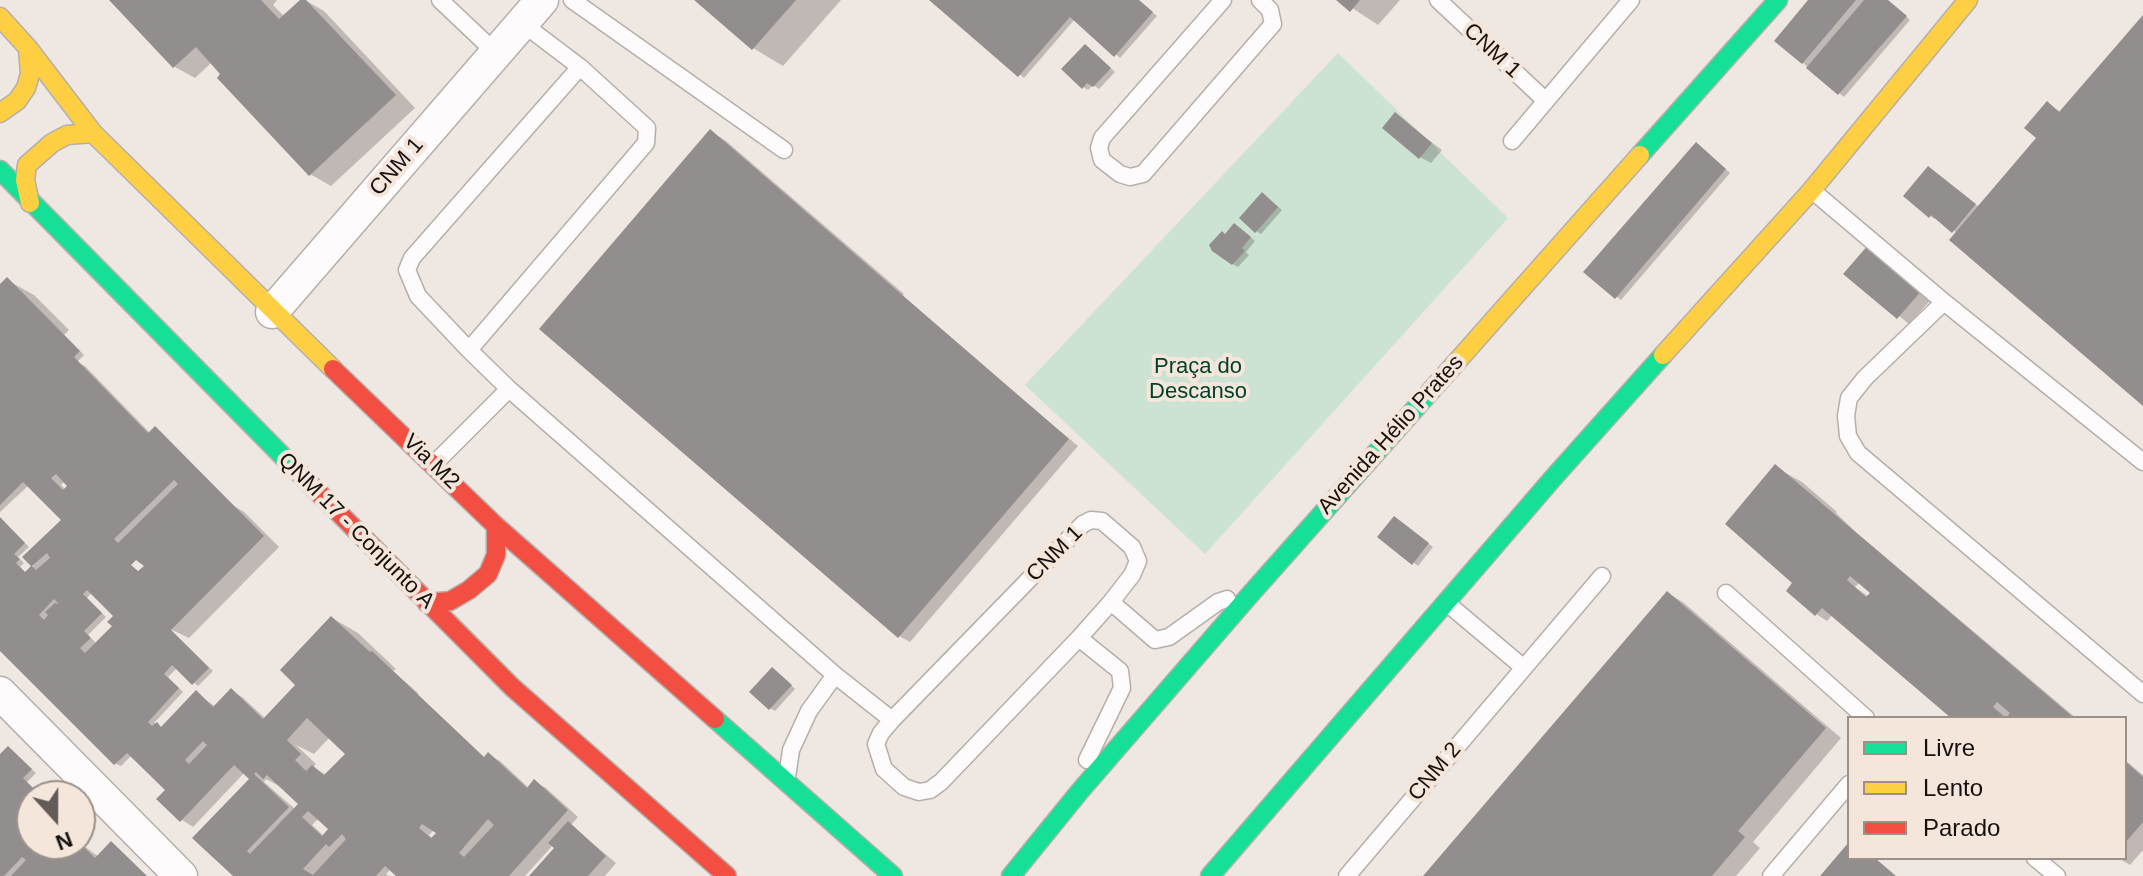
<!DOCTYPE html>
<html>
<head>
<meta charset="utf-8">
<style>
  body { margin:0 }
  #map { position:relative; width:2143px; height:876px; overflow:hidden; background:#efe7e2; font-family:Helvetica,sans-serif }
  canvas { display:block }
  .legend { position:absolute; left:1847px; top:716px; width:280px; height:144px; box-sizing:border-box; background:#f5e6dc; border:2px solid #9c9189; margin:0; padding:10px 14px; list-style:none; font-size:24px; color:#16110d }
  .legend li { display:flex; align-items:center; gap:16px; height:40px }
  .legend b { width:40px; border:2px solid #9c9189 }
  .north { position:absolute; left:16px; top:780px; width:80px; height:80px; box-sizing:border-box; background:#f5e6dc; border:2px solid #9c9189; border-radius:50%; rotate:159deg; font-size:22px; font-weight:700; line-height:32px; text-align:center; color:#16110d }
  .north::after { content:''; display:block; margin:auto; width:28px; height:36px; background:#625c58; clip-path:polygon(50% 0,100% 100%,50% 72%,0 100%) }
</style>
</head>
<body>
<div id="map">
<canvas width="2143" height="876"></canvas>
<ul class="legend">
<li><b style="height:10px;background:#16e098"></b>Livre</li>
<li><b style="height:10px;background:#ffcf43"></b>Lento</li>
<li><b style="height:10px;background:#f24e42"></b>Parado</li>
</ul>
<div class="north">N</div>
</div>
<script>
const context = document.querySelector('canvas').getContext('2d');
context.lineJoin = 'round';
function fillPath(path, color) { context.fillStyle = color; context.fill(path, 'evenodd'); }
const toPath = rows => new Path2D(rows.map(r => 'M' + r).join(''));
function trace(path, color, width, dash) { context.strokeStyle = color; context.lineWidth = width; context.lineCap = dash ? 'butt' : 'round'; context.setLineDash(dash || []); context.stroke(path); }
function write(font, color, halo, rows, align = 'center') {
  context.font = font + ' Helvetica,sans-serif'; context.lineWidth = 8; context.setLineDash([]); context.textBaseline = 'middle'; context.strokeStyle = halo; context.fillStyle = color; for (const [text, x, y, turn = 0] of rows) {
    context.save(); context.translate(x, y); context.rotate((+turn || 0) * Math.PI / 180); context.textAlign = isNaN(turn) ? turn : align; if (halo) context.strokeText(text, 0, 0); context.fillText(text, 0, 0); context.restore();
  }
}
fillPath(toPath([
  [1338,53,1508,218,1205,554,1025,385]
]), '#cce2d2');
fillPath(toPath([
  [112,0,277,0,273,5,285,17,305,0,324,11,415,108,331,186,310,174,212,62,195,78,175,67],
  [697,0,841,0,783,66,753,48],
  [932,0,1138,0,1157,16,1120,58,1075,19,1024,78],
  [1340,0,1400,0,1378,25],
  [1811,0,1887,0,1910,20,1844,97,1803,63],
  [2143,18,2143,404,1957,233,1937,217,1935,219,1930,216,1906,195,1933,171,1979,207,2039,137,2048,104,2061,112],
  [1090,49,1115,72,1099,89,1093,85,1088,90,1083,87],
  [1395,115,1442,150,1431,163,1420,157],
  [710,131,726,141,904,294,902,296,952,340,1078,446,910,642,899,636],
  [1701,147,1730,173,1621,300,1586,272],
  [1267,197,1282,210,1261,234,1256,231],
  [1240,228,1255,241,1246,252,1249,255,1238,267,1233,264,1226,236],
  [1846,273,1934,296,1909,324],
  [7,280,34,295,69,330,64,335,84,355,77,362,85,366,150,433,160,431,231,504,244,512,279,547,189,638,170,629,213,671,198,686,177,668,168,677,183,692,154,723,163,728,196,693,216,707,231,691,242,697,266,719,298,685,332,618,358,633,396,669,393,671,418,693,418,697,490,766,489,755,500,761,529,788,535,782,546,788,578,817,571,825,616,863,605,876,532,876,557,848,554,844,525,876,399,876,391,869,386,874,389,876,236,876,252,779,245,772,193,827,182,820,168,789,132,755,121,766,116,764,0,648,0,518,29,547,18,557,24,563,20,567,26,573,34,566,25,557,64,519,29,485,0,512,0,287],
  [65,481,69,486,66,490,61,485],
  [136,557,147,565,138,574,129,565],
  [92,592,116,616,115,626,97,644,88,635,106,617,87,598],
  [330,737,348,753,326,775,313,767,316,764,296,745,314,754],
  [266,779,281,787,301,803,295,809,264,782],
  [319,818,331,829,324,836,312,825],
  [434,830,439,833,433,839,429,835],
  [1775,467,1802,482,1837,512,1836,513,1857,533,2076,718,1954,718,1833,614,1827,621,1816,614,1796,582],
  [1860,582,1873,593,1869,597,1855,587],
  [1399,522,1433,547,1418,566,1380,537],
  [1668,593,1684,603,1841,738,1753,842,1760,848,1736,876,1425,876],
  [777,672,795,689,775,711,770,708],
  [9,748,36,773,27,782,41,796,32,796,32,844,80,843,99,857,116,847,147,876,0,876,0,757],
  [2125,760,2143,775,2143,850,2130,865,2118,858,2125,858]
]), '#0003');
fillPath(toPath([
  [109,0,261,0,279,19,300,0,306,0,396,95,309,176,217,78,220,74,196,47,173,68],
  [694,0,796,0,752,50],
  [929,0,1139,0,1153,12,1114,57,1070,17,1018,77],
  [1336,0,1360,0,1350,12],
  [1808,0,1856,0,1802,64,1774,41],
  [1864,0,1888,0,1907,16,1838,95,1806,68],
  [2143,15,2143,406,1949,240,2036,138,2024,128,2047,101,2059,112],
  [1085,44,1111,68,1093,87,1087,83,1082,89,1061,69],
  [1395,112,1432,143,1419,159,1382,128],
  [710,129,1069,439,898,638,539,329],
  [1696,142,1726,169,1615,299,1583,272],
  [1928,166,1976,204,1952,233,1931,215,1929,218,1903,196],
  [1262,192,1278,207,1255,233,1239,218],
  [1234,223,1251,237,1242,248,1245,251,1232,265,1212,251,1209,245,1222,231,1225,234],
  [1869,244,1924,288,1897,319,1843,274],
  [7,277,80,351,74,357,148,433,155,426,264,536,171,630,209,668,192,685,172,665,164,674,179,688,148,722,152,726,157,722,161,727,196,690,213,707,231,688,263,719,295,685,280,670,331,616,370,652,372,651,484,757,488,752,527,788,534,779,568,810,509,876,396,876,385,866,376,876,233,876,192,838,249,779,234,765,180,822,156,799,165,790,127,753,114,765,0,651,0,517,25,543,14,554,20,559,16,563,25,572,31,566,22,557,61,520,23,482,0,505,0,284],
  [56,474,67,486,63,490,51,478],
  [174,480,178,484,118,543,114,539],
  [47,553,50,558,36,570,32,566],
  [136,560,144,566,138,571,131,565],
  [87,590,113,616,107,622,112,626,85,653,80,648,91,638,84,631,102,613,83,594],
  [54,599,59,604,55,603,45,612,48,615,44,620,39,615],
  [307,718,345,754,324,775,312,765,306,771,295,760,301,754,287,740],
  [203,741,207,745,189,764,185,760],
  [256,772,263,779,267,775,298,804,250,854,247,851,289,807,254,774],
  [308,811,328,829,322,836,302,817],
  [488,819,494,825,464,857,459,853],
  [422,824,436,833,431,838,419,828],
  [342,834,346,839,313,875,303,869,326,844,329,847],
  [1775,464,1812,495,2074,718,1951,718,1822,608,1815,616,1786,591,1792,583,1725,524],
  [1850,576,1870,593,1866,597,1847,580],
  [1997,702,2010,713,2006,718,1993,707],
  [1394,516,1429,543,1412,565,1377,537],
  [1667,591,1826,728,1738,831,1745,837,1712,876,1423,876],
  [772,667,792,685,769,710,749,692],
  [8,746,32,769,23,778,41,796,32,796,32,844,81,844,95,858,111,841,147,876,11,876,26,860,22,857,4,876,0,876,0,754],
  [2125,761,2143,777,2143,822,2125,843],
  [568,821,606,856,588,876,529,876,554,848,548,843],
  [1849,842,1849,858,1875,858,1896,876,1820,876]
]), '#938e8e');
const lane = toPath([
  [440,0,496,53],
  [572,0,784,150],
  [1223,0,1102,138,1099,148,1102,160,1120,174,1130,177,1143,174,1273,24,1270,10,1260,0],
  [1438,0,1546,101],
  [522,23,580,67],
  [1512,141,1631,0],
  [1814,192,1944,302],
  [469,350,646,143,647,128,580,67,412,258,407,270,418,296,469,350,509,389,835,675,809,711,791,750,787,777],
  [436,462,509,389],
  [2143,462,1944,302,1865,378,1849,398,1846,416,1848,436,1858,453,2143,694],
  [1726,593,1866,718],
  [1448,604,1524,668],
  [1079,638,1111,602],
  [835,675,892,720],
  [1087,760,1122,688,1120,671,1079,638,941,782,930,790,919,792,904,787,884,769,876,744,881,733,892,720,1083,524,1091,520,1102,521,1132,547,1138,561,1132,575,1111,602,1155,640,1169,637,1218,602,1227,599],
  [2035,858,2057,876],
  [1347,876,1602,576],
  [1771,876,1849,784]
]);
const street = toPath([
  [272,312,542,0],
  [0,693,181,876]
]);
const fast = toPath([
  [1640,155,1778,0],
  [0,170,315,489],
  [715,719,893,876],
  [1011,876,1080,791,1248,597,1437,384],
  [1210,876,1554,477,1663,355]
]);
const slow = toPath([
  [0,17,28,48,93,133,333,369],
  [0,113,17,101,26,88,30,74,28,48],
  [30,203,25,180,27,165,52,143,67,135,93,133],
  [1663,355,1811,191,1968,0],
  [1437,384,1640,155]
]);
const jam = toPath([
  [333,369,496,526,715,719],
  [315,489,512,687,727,876],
  [427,603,450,601,469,590,488,574,496,555,496,526]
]);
trace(lane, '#b5afab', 19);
trace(street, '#b5afab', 35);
trace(fast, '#b5afab', 21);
trace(slow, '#b5afab', 21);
trace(jam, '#b5afab', 21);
trace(lane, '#fdfbfb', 16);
trace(street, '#fdfbfb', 32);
trace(fast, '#16e098', 18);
trace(slow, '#ffcf43', 18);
trace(jam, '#f24e42', 18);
write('22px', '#16110d', '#f5e6dc', [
  ["CNM 1",1492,51,43],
  ["CNM 1",397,167,-49],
  ["Avenida Hélio Prates",1391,435,-48],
  ["Via M2",431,462,44],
  ["QNM 17 - Conjunto A",356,531,45],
  ["CNM 1",1055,554,-45],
  ["CNM 2",1435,772,-50]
]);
write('22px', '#00432a', '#f5e6dc', [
  ["Praça do",1198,367],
  ["Descanso",1198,392]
]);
</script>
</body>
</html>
